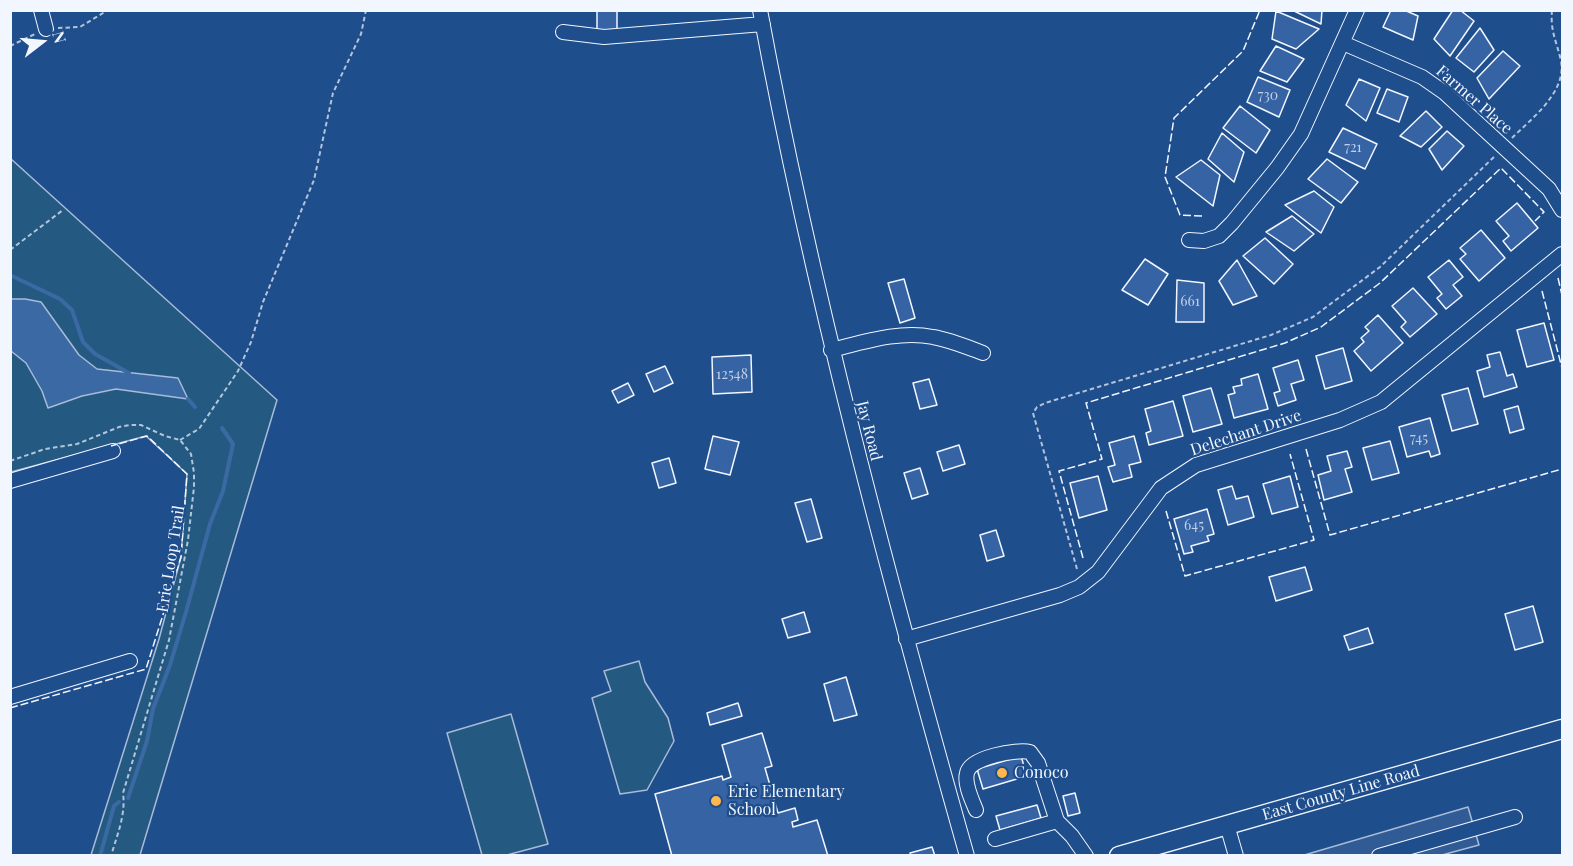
<!DOCTYPE html>
<style>
body{margin:0}
#map{position:relative;width:1573px;height:866px;overflow:hidden;background:#1f4e8c;font-family:"Playfair Display",serif}
canvas{display:block}
.frame{position:absolute;inset:0;border:12px solid #f2f6ff;pointer-events:none}
.north{position:absolute;left:12px;top:12px;width:60px;height:60px;-webkit-text-stroke:4px #1f4e8c;paint-order:stroke;rotate:74deg;font-size:16px;font-weight:700;line-height:24px;text-align:center;color:#f2f6ff}
.north::after{content:'';display:block;margin:auto;width:21px;height:27px;background:#f2f6ff;clip-path:polygon(50% 0,100% 100%,50% 72%,0 100%)}
</style>
<div id="map">
<canvas width="1573" height="866"></canvas>
<div class="frame"></div>
<div class="north">N</div>
</div>
<script>
const g = document.querySelector('canvas').getContext('2d');
g.lineJoin = 'round';
function fill(path, color) {
  g.fillStyle = color;
  g.fill(path, 'evenodd');
}
function trace(path, color, width, dash) {
  g.strokeStyle = color;
  g.lineWidth = width;
  g.lineCap = dash ? 'butt' : 'round';
  g.setLineDash(dash || []);
  g.stroke(path);
}
function write(font, color, halo, rows, align = 'center') {
  g.font = font + ' "Playfair Display",serif';
  g.lineWidth = 4.5;
  g.setLineDash([]);
  g.textBaseline = 'middle';
  g.strokeStyle = halo;
  g.fillStyle = color;
  for (const [text, x, y, turn = 0] of rows) {
    g.save();
    g.translate(x, y);
    g.rotate((+turn || 0) * Math.PI / 180);
    g.textAlign = isNaN(turn) ? turn : align;
    if (halo) g.strokeText(text, 0, 0);
    g.fillText(text, 0, 0);
    g.restore();
  }
}
const green = new Path2D(`
 M10 158 277 400 140 855H91L159 639 181 557 187 474 146 436 11 472Z
 M639 661 645 682 668 718 674 741 647 790 620 794 592 698 611 691 604 671Z
 M511 714 548 844 507 855H482L447 733Z`);
fill(green, '#245a82');
trace(green, '#a8bbd7', 1.5);
const parking = new Path2D(`
 M1468 807 1479 845 1442 855 1301 856Z`);
fill(parking, '#305b95');
trace(parking, '#a8bbd7', 1.5);
const water = new Path2D(`
 M11 299H25L41 302 79 355 97 369 178 378 188 399 116 389 82 396 48 408 42 391 26 363 11 351Z`);
fill(water, '#3b69a3');
trace(water, '#a8bbd7', 1.5);
trace(new Path2D(`
 M10 275 60 299 72 310 83 342 95 354 129 373
 M188 399 195 407
 M128 798 147 741 153 709 170 665 186 612 210 524 223 491 233 444 222 428
 M100 856 114 806 119 802`), '#3b69a3', 4);
const building = new Path2D(`
 M597 10H617V31H597Z
 M1292 10H1322L1321 24Z
 M1391 10H1404L1418 16 1413 40 1383 27Z
 M1453 10H1460L1474 21 1450 56 1434 39Z
 M1276 11 1319 29 1296 49 1272 39Z
 M1480 28 1494 50 1474 72 1456 58Z
 M1276 46 1304 59 1287 82 1260 71Z
 M1503 51 1520 66 1489 99 1477 78Z
 M1258 77 1290 90 1279 117 1247 102Z
 M1359 79 1380 88 1366 121 1346 105Z
 M1387 89 1408 97 1399 122 1377 113Z
 M1240 106 1270 130 1256 153 1223 128Z
 M1426 111 1442 127 1421 147 1400 136Z
 M1343 128 1377 144 1365 169 1329 152Z
 M1447 131 1464 146 1442 170 1429 149Z
 M1222 133 1244 152 1234 182 1208 159Z
 M1327 159 1358 182 1341 203 1308 179Z
 M1201 160 1220 175 1213 206 1176 177Z
 M1314 191 1334 207 1321 233 1285 205Z
 M1517 203 1538 228 1511 251 1503 241 1509 236 1496 221Z
 M1292 216 1314 234 1294 251 1266 232Z
 M1481 230 1505 258 1479 281 1460 259 1466 254 1460 248Z
 M1265 238 1293 264 1274 284 1243 256Z
 M1145 259 1168 274 1148 305 1122 290Z
 M1237 260 1257 296 1233 305 1219 281Z
 M1449 260 1463 277 1453 285 1462 296 1446 309 1437 298 1442 294 1428 277Z
 M904 279 915 318 900 323 888 283Z
 M1177 280 1204 283V322H1176Z
 M1413 288 1437 314 1410 337 1401 327 1406 322 1392 306Z
 M1378 315 1403 343 1371 371 1354 351 1364 342 1361 338 1369 331 1365 327Z
 M1544 323 1554 360 1527 367 1517 330Z
 M1343 348 1352 381 1325 389 1316 356Z
 M1500 352 1507 376 1513 374 1517 387 1484 397 1477 371 1490 367 1487 355Z
 M751 355 752 392 713 394 712 357Z
 M1298 360 1304 380 1291 384 1296 400 1278 406 1274 393 1280 391 1273 368Z
 M665 366 673 383 654 392 646 374Z
 M1258 374 1268 409 1234 418 1228 395 1235 393 1233 387 1242 385 1241 379Z
 M929 379 937 405 920 409 913 383Z
 M628 383 634 395 618 403 612 391Z
 M1211 388 1222 424 1193 432 1183 396Z
 M1468 388 1478 424 1452 431 1442 395Z
 M1173 401 1183 436 1149 445 1146 433 1151 431 1145 409Z
 M1518 406 1524 429 1510 433 1504 410Z
 M1430 418 1440 454 1431 457 1429 451 1407 457 1399 427Z
 M713 436 739 442 730 475 705 469Z
 M1134 436 1141 462 1129 465 1132 477 1113 482 1108 467 1115 465 1109 443Z
 M1390 441 1399 473 1372 480 1363 448Z
 M959 445 965 464 943 471 937 452Z
 M1347 451 1352 467 1345 469 1352 492 1324 500 1318 475 1331 471 1327 456Z
 M669 458 676 483 659 488 652 463Z
 M920 468 928 494 912 499 904 473Z
 M1098 476 1107 510 1079 518 1070 483Z
 M1290 476 1298 507 1272 514 1263 484Z
 M1232 486 1236 499 1248 496 1254 517 1228 525 1218 490Z
 M811 499 822 538 807 542 795 503Z
 M1207 509 1214 534 1207 536 1209 541 1191 546 1193 552 1184 554 1174 519Z
 M996 530 1004 556 987 561 980 535Z
 M1305 567 1312 590 1276 601 1269 577Z
 M1533 606 1543 642 1515 650 1505 614Z
 M804 612 810 632 788 638 782 619Z
 M1368 628 1373 643 1349 650 1344 636Z
 M846 677 857 715 834 721 824 684Z
 M738 703 742 716 710 725 707 713Z
 M762 733 772 766 765 768 778 813 795 808 798 820 792 822 793 827 817 820 828 856H672L655 794 722 776 723 780 731 777 722 745Z
 M1021 756 1027 776 983 789 977 769Z
 M1075 793 1080 813 1068 816 1063 796Z
 M1037 805 1041 818 1000 830 996 816Z
 M932 847 935 856H911L910 853Z`);
fill(building, '#3563a3');
trace(building, '#f2f6ff', 1.5);
const minor = new Path2D(`
 M41 10 46 29
 M760 10C813 296 888 576 967 856
 M563 32 604 37 763 24
 M1343 43 1422 77 1445 93 1549 189 1562 210
 M1189 240 1204 241 1219 236 1232 223 1277 168 1301 134 1357 10
 M831 350C864 342 900 330 933 337 950 340 967 347 983 353
 M10 481 113 451
 M906 639 1060 595 1079 587 1098 572 1161 488 1196 465 1340 420 1381 402 1562 254
 M10 697 130 661
 M976 810C972 800 964 784 967 773 970 757 1017 749 1030 752L1038 763 1057 821 1072 836 1086 856
 M1227 825 1236 856
 M995 839 1057 821
 M1379 856 1515 817`);
const major = new Path2D(`
 M1119 856 1562 729`);
trace(minor, '#f2f6ff', 16);
trace(major, '#f2f6ff', 21);
trace(new Path2D(`
 M58 28 80 27 108 10
 M10 46 35 34
 M1512 138C1531 119 1567 92 1561 61 1557 42 1550 32 1552 10
 M10 250 63 210
 M180 440 199 429 238 371 251 342 263 302 314 180 333 93 361 34 366 10
 M10 461 45 449 77 444 119 427 130 425H141L165 436 180 440 191 454 194 473V487L188 540 169 640 123 793C126 815 117 835 111 856
 M1077 569 1033 413 1037 407 1045 403 1271 335 1313 317 1380 267 1496 155`), '#b3c4dc', 2, [4.5, 3]);
trace(minor, '#1f4e8c', 14);
trace(major, '#1f4e8c', 18);
trace(new Path2D(`
 M1202 216 1180 215 1165 177 1174 118 1243 51 1260 10
 M1558 278 1562 295
 M1542 291 1562 368
 M1306 449 1330 535 1562 469
 M1166 511 1185 576 1314 540 1290 454
 M1083 558 1059 471 1102 459 1086 403 1285 343 1321 327 1380 283 1501 168 1544 212 1535 221
 M10 708 146 669 181 557 187 474 147 436 111 446`), '#f2f6ff', 1.5, [8, 3]);
for (const [x, y, r, color] of [
 [1002,773,6,"#ffb74d"],
 [716,801,6,"#ffb74d"]
]) {
  const dot = new Path2D();
  dot.arc(x, y, r, 0, 2 * Math.PI);
  g.fillStyle = color;
  g.fill(dot);
  trace(dot, '#1f4e8c', 2);
}
write('14px', '#c3d1e8', null, [
 ["730",1268,96],
 ["721",1353,148],
 ["661",1190,302],
 ["12548",732,375],
 ["745",1419,439],
 ["645",1194,526]
]);
write('16px', '#f2f6ff', '#1f4e8c', [
 ["Farmer Place",1474,100,41],
 ["Jay Road",869,431,76],
 ["Delechant Drive",1246,433,-18],
 ["Erie Loop Trail",171,559,-81],
 ["East County Line Road",1341,793,-16]
]);
write('16px', '#f2f6ff', '#1f4e8c', [
 ["Conoco",1014,773],
 ["Erie Elementary",728,792],
 ["School",728,810]
], 'left');
</script>
